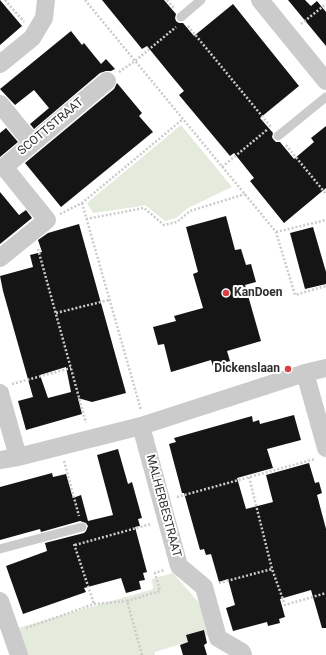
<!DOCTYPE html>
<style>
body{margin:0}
canvas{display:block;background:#fff}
</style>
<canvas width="326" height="655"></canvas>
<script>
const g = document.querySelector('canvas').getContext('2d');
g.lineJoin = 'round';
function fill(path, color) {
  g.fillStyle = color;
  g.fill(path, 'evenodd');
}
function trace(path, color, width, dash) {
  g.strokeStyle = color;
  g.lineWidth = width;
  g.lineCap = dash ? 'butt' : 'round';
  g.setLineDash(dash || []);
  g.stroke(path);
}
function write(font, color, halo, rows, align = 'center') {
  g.font = font + ' Roboto,sans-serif';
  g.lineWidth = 4;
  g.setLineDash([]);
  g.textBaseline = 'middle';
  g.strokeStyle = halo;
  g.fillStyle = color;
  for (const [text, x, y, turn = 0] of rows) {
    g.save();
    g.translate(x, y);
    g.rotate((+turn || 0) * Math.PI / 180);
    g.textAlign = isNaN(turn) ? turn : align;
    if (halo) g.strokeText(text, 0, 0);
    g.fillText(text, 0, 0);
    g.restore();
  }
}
fill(new Path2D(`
 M181 125 232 187 188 208 176 218 165 221 145 205 136 207 93 213 87 203Z
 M173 573 200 604 209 635 155 652V655H21L11 630 153 589 152 579Z`), '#e4ebdd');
fill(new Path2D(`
 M0 0 22 26 0 45Z
 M102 0H164L176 14 175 18 176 21 179 23H183L194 36 233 4 299 86 260 118 273 133 272 137 273 139 276 142H280L294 159 314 142 311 138 326 126V188L284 223 250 181 254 178 234 153 230 156 179 95 184 91 169 73 147 46 142 49Z
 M288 0H305L311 6 317 1 326 12V46Z
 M71 31 82 45 84 43 101 64 106 59 115 69 111 71H106L100 73 34 129 30 124 49 108 34 90 15 105 0 89Z
 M117 83 142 113 139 116 153 132 61 207 25 163 114 89Z
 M6 128 18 142 0 157V133Z
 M0 192 19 215 26 210 32 218 0 244Z
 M226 216 235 250 241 249 246 265 251 264 256 282 245 285 261 341 227 351 230 361 213 366 211 360 171 372 164 344 158 345 153 327 176 321 174 316 203 308 193 274 198 272 186 227Z
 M79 224 126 393 92 402 78 398 82 414 26 430 18 401 33 397 3 291 0 276 33 267 30 255 42 252 38 240 48 233ZM66 367 71 392 48 398 40 375Z
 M313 227 326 272V284L305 289 290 233Z
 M294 415 301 440 267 449 273 468 237 478 246 509 273 502 266 475 309 463 315 483 319 482 322 493 317 495 326 529V628H322L311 590 280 599 285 617 279 619 280 623 268 626 267 622 233 631 226 608 235 605 228 579 219 582 211 554 206 555 204 549 200 550 184 493H182L169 444 176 442 174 438 252 416 253 422 259 420 260 424Z
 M118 449 128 484 132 482 142 518 138 519 140 526 135 527 147 572 143 573 145 580 139 581 141 589 126 593 121 578 84 588 86 592 23 614 6 566 47 551 45 543 84 533 86 531 88 526 86 523 80 521 41 532 40 529 0 540V487L52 473 53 477 66 474 73 498 81 495 88 521 113 515 97 455Z
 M204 630 207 643 204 645 207 655H183L180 645 188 642 186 635Z`), '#151515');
trace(new Path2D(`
 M5 0 24 22
 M85 0 276 232 295 295 326 286
 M167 0 174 8
 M301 24 326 4
 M188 26 271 127
 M119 72 135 61 176 27
 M286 145 326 194
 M222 167 268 129
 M82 203 141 410
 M60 214 82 203 183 119
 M86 219 144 208 164 225 177 222 190 211 245 194
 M276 232 326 220
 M38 249 86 423
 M56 313 109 300
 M12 384 71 368
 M64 461 79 516
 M249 477 272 569 285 605 326 593
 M177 497 315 459
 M74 544 94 604
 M75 545 151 524
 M219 583 272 569
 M26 628 94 604 127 601
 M142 655 127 601 160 591 155 573 164 570`), '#cbcbcb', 2.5, [2, 2]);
trace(new Path2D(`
 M181 17 201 0
 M278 136 326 97
 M0 549 82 527`), '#cbcbcb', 9);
trace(new Path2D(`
 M260 0 326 81
 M0 64 32 38 44 18 46 0
 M0 104 32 143
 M0 258 47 220 4 167 107 81
 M305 373 326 448
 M0 393 18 457
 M141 426 179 566 204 587 218 638 242 652 243 655
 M0 460 18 457 141 426 305 373 326 368
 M0 601 19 655`), '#cbcbcb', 18);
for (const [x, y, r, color] of [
 [226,293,4,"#d73f42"],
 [288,369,4,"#d73f42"]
]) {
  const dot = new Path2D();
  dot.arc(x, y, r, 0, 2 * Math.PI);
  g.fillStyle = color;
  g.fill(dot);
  trace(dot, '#fff', 1.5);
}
write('12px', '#2e2e2e', '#fff', [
 ["SCOTTSTRAAT",51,127,-40],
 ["MALHERBESTRAAT",163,506,75]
]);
write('bold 12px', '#2e2e2e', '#fff', [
 ["KanDoen",234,293],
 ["Dickenslaan",280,369,"right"]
], 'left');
</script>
